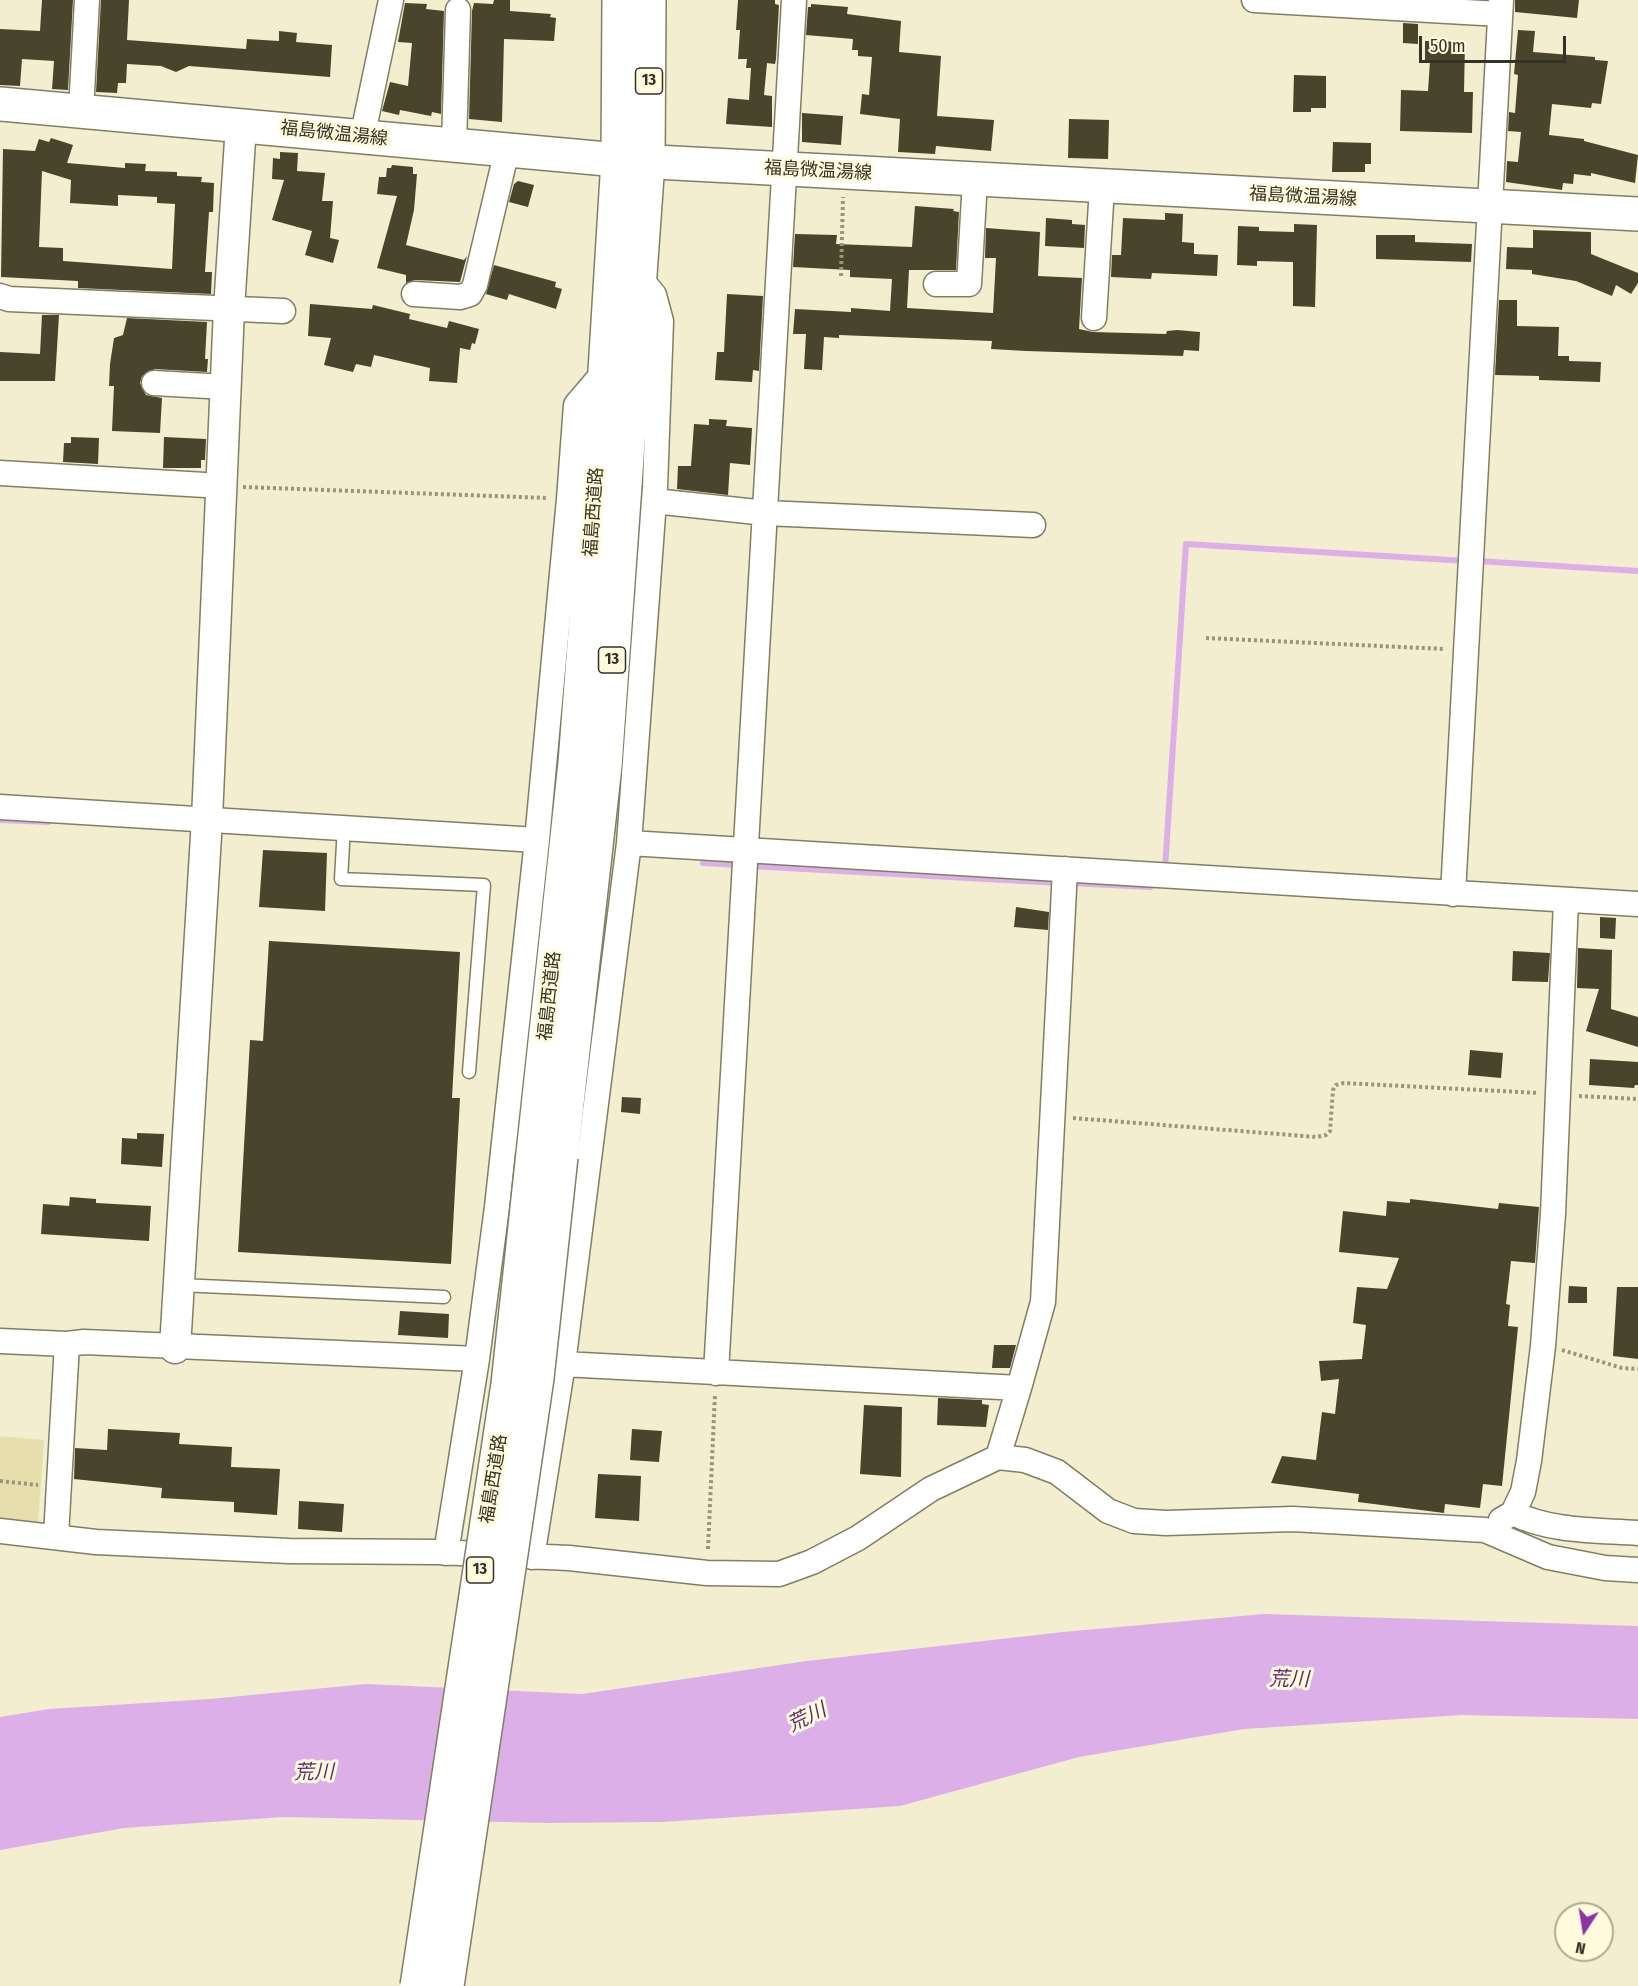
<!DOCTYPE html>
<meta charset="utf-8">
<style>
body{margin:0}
#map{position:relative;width:1638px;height:1986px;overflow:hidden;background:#f2eecf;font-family:"Fira Sans Condensed",sans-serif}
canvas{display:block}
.north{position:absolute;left:1554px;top:1902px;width:60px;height:60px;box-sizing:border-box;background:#fffbdc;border:2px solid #adab93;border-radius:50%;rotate:192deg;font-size:16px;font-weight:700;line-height:24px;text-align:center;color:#333226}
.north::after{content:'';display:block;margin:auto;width:21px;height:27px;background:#8b35a2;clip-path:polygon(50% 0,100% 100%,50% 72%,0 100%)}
.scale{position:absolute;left:1419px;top:36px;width:147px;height:27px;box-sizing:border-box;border:3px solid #333226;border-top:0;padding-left:8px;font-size:18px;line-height:21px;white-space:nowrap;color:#333226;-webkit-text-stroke:4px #fffbdc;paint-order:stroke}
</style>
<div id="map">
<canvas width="1638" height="1986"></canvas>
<div class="north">N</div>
<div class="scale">50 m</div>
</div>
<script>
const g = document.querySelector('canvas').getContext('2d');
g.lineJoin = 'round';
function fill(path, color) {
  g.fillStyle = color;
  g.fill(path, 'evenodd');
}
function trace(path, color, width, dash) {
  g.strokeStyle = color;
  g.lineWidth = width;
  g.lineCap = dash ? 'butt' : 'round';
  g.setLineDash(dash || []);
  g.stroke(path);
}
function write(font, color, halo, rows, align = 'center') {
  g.font = font + ' "Fira Sans Condensed","Noto Sans JP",sans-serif';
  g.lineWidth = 6;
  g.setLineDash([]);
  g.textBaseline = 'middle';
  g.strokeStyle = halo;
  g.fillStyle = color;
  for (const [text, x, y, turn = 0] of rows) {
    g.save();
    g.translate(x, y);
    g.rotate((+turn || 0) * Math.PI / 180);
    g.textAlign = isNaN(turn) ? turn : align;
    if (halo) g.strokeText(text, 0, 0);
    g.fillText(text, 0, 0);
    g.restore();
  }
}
fill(new Path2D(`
 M0 1436 44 1440 38 1523 0 1519Z`), '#e6dfad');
fill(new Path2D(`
 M1264 1614 1638 1626V1719L1462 1715 1244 1729 1079 1757 900 1806 662 1822 548 1823 284 1817 124 1828 0 1850V1717L49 1709 210 1699 366 1684 582 1694 807 1661 1063 1632Z`), '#dcafe9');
trace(new Path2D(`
 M1477 561 1638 571
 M0 820 48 822
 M703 863 739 865
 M749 866 1059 883
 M1165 869 1186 544 1467 561
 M1069 883 1151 887 1155 882`), '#dcafe9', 6);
fill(new Path2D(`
 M42 0H73L68 90 52 89 54 61 22 59 20 86 0 85V29L40 31Z
 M101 0H129L127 40 246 49 247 39 279 41V31L297 33 296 42 332 45 330 77 189 66 176 72 161 66 127 64 126 83H118L117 93 96 92Z
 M494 0H510V11L551 14 550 17 556 18 554 41 504 39 502 122 469 119 472 11 474 3 493 4Z
 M738 0H775V4L779 5 776 59 775 64 767 63 764 95 772 96V127L726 124 728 98 749 100 751 68H746L747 59H738L740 30H736Z
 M1515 0H1579L1577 18 1515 12Z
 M405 3 427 4 426 9 444 11 441 114 432 112 431 116 400 110 399 115 382 111 390 82 408 86 412 43 398 42Z
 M811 4 848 7 847 14 901 21 899 52 941 56 937 116 994 120 991 151 936 146 935 154 898 152 900 119 860 114 862 94 869 95 872 57 858 56V50H852L853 39 806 35 808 7H811Z
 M1403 23 1418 24V44L1403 43Z
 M1518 30 1535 31 1533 52 1595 57V60L1608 61 1601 104 1592 103 1591 108 1552 104 1549 135 1584 139V141L1638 155 1635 183 1591 173V176L1574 174 1573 184 1563 183 1562 190 1506 182 1507 161 1518 162 1521 132 1508 131 1509 112 1515 113 1518 75 1514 74Z
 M1425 41 1465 42 1464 92H1473L1472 133 1400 131 1401 90 1428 91 1430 61H1425Z
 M1294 75 1326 76V108H1311V112H1293Z
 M802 113 843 116 841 145 802 142Z
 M1069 119 1109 120 1108 159 1068 158Z
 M51 138 73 145 67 163 125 168V163L146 164 145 171 177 172V176L202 177 201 182 214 183 213 212H209L205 272H212L211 294 78 288V281L1 277 3 149 35 151 39 139 49 142ZM42 171 71 180 70 203 118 206V195L157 197V203L175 204 172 269 63 261V248L39 247Z
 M1333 142 1371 143V164H1365V172H1332Z
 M280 152 298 153 297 171 325 173 322 201H333L330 238 339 240 333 263 305 255 312 231 272 220 284 180 272 179 273 158 280 159Z
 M392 165 413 167V174H417L414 210 406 245 464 260 467 256 460 282 415 280 406 283V275L377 268 397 196 377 194 379 177H386L387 168H391Z
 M518 181 534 185 528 207 509 202 514 184Z
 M915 206 954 209 953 211 959 212 956 270H909L907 308 993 313 996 258H985L986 228 1040 232 1038 276 1082 278 1079 329 1093 332 1166 334 1167 331 1177 330 1200 332 1199 351 1184 350 1183 356 1026 351 991 349 992 341 839 335V338L824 337 822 370 804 369 806 334H793L795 309 851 312V308L890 311 892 279 850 277V270L793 267 795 234 837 235 836 244 912 247Z
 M1165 213 1183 214 1182 242 1194 243V254L1218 255 1217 276 1152 273 1151 279 1111 277 1112 255H1121L1123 218 1165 220Z
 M1046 218 1072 220V224L1085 225 1084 248 1045 246Z
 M1294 224 1317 225 1315 307 1293 306V262L1257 261V266L1237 265 1238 226 1259 227V231L1294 232Z
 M1533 230 1591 232V254L1638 273V283L1631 294 1616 285 1612 296 1576 281 1532 274V270L1506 269 1507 247 1533 248Z
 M1376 235H1415V242L1472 244 1471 262 1376 259Z
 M494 265 556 282 555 287 562 289 556 309 509 294 507 300 486 294Z
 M727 294 763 296 759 371 753 370 752 382 715 380 717 352H724Z
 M1499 300H1517V326L1559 327 1558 356H1569V361L1601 362 1600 382 1539 380V376L1495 375Z
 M310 304 372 309 373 305 410 314 409 319 447 328 449 321 479 329 475 344 472 343 470 350 460 348 457 383 429 381 430 368 374 355 371 367 356 364 353 372 324 365 331 338 308 336Z
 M42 315H59L55 381H0V352L40 354Z
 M127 318 207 322 205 359H208L207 372 155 369 142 376 140 383 146 395 162 398 160 433 112 431 114 386H109L110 364 114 338 123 335Z
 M709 419 727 420 726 426 752 428 750 465 730 463 728 495 677 489 678 466H691L694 424 709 425Z
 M71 437 99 438 98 464 63 462 64 443H71Z
 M164 437 206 439 205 460H201V468H163Z
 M263 850 327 853 325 911 259 907Z
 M1016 907 1049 912 1048 930 1014 927Z
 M1600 917 1616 918 1615 939 1600 938Z
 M269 941 460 952 452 1098H460L451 1264 238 1252 250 1040 263 1041Z
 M1578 948 1612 950 1611 1009 1638 1017V1047L1586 1031 1599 989 1577 988Z
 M1513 951 1550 953 1548 982 1512 981Z
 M1470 1050 1503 1053 1501 1078 1468 1075Z
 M1590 1059 1638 1062V1085H1635L1634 1088 1589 1085Z
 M622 1097 641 1098 640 1114 621 1112Z
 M137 1133 164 1134 162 1167 121 1164 122 1138 137 1139Z
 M70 1197 96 1199V1203L151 1206 149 1241 41 1234 43 1204 69 1206Z
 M1410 1199 1498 1209 1499 1203 1539 1207 1535 1263 1511 1261 1506 1304 1510 1305 1508 1326 1518 1327 1502 1486 1483 1484 1480 1508 1445 1504 1444 1513 1358 1502 1359 1494 1271 1483 1282 1456 1316 1460 1322 1412 1335 1414 1339 1379 1321 1381 1319 1361 1362 1359 1366 1325 1353 1323 1357 1287 1387 1289 1399 1258 1339 1252 1343 1211 1386 1216 1387 1201 1410 1203Z
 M1569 1286 1587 1287V1303H1568Z
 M1617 1287H1638V1359L1613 1356Z
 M400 1311 449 1314 448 1338 398 1335Z
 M994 1345H1016L1010 1368H992Z
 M938 1398 982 1400V1404L989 1405 986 1427 937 1425Z
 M864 1405 902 1407 901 1477 860 1474Z
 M108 1429 180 1433 179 1444 232 1447 231 1467 280 1469 277 1515 234 1512V1502L161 1498 162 1488 74 1479 75 1448 107 1450Z
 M632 1429 662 1431 659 1462 630 1460Z
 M598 1474 641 1476 639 1521 595 1518Z
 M299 1501 344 1504 342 1532 298 1529Z`), '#49452c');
const service = new Path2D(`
 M344 827 341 879 484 885 469 1072
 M180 1285 444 1297`);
const minor = new Path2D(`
 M1254 0 1500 14
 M81 111 87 0
 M362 138 391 0
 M454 145 458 10
 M936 284H969L975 180
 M414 294 460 297 470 294 475 285 507 150
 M0 296 9 299 283 311
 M1094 318 1102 187
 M154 383 226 387
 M0 473 222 486
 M654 501 766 513 1033 525
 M0 807 537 840
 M629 843 1638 904
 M1453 894 1501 0
 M0 1341 67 1344
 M563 1364 1019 1388 998 1457
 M716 1373 794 0
 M1019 1388 1043 1302 1065 869
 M1513 1513 1523 1492 1529 1461 1543 1346 1553 1214 1566 900
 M1501 1520 1513 1513C1551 1532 1597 1530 1638 1533
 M0 1531 96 1542 289 1551 438 1552 569 1558 707 1573 779 1574 812 1562 858 1538 931 1489 998 1457 1025 1460 1057 1472 1108 1511 1134 1521 1166 1523 1293 1519 1485 1530 1548 1557 1605 1568 1638 1570
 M56 1536 67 1344 84 1342 477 1359
 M446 1553 477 1359 497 1207 537 840 569 499 576 405 605 371
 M532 1557 563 1364 629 843 655 487 661 321 654 295 640 278`);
const tertiary = new Path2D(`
 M175 1348 207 819 229 309 241 125`);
const secondary = new Path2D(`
 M0 104 618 160 1638 214`);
const trunk = new Path2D(`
 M533 1153 575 763 605 371 618 160 619 0
 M561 1157 605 766 648 162 649 0`);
trace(service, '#827e62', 15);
trace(minor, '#827e62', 27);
trace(tertiary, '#827e62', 33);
trace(secondary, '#827e62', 36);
trace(trunk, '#827e62', 36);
trace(new Path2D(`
 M841 276 843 197
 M243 487 548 498
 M1206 638 1445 649
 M1579 1096 1638 1099
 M1073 1118 1317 1137 1326 1135 1330 1131 1333 1090 1336 1085 1344 1083 1539 1093
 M1562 1350 1622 1368 1638 1369
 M0 1481 38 1485
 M708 1549 715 1394`), '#97957f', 4, [3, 3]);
trace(service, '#fff', 12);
trace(minor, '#fff', 24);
trace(tertiary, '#fff', 30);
trace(secondary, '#fff', 33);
trace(trunk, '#fff', 33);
const trunkBridge = new Path2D(`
 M417 1986 508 1384 533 1153
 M447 1986 537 1378 561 1157`);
trace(trunkBridge, '#827e62', 36, []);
trace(trunkBridge, '#fff', 33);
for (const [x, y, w] of [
 [649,81,27],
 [612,660,27],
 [480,1570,27]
]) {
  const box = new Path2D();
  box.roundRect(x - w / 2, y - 13, w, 26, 4.5);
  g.fillStyle = '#fffbdc';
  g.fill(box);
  trace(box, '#333226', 1.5);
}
write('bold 16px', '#333226', null, [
 ["13",649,81],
 ["13",612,660],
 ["13",480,1570]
]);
write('18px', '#333226', '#fffbdc', [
 ["福島微温湯線",334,134,6],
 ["福島微温湯線",818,171,3],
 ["福島微温湯線",1303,197,3],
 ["福島西道路",594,512,-86],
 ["福島西道路",550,996,-84],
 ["福島西道路",494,1479,-81]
]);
write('italic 20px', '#612b70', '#fffbdc', [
 ["荒川",1289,1680,1],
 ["荒川",807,1718,-26],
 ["荒川",314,1773,-1]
]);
</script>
